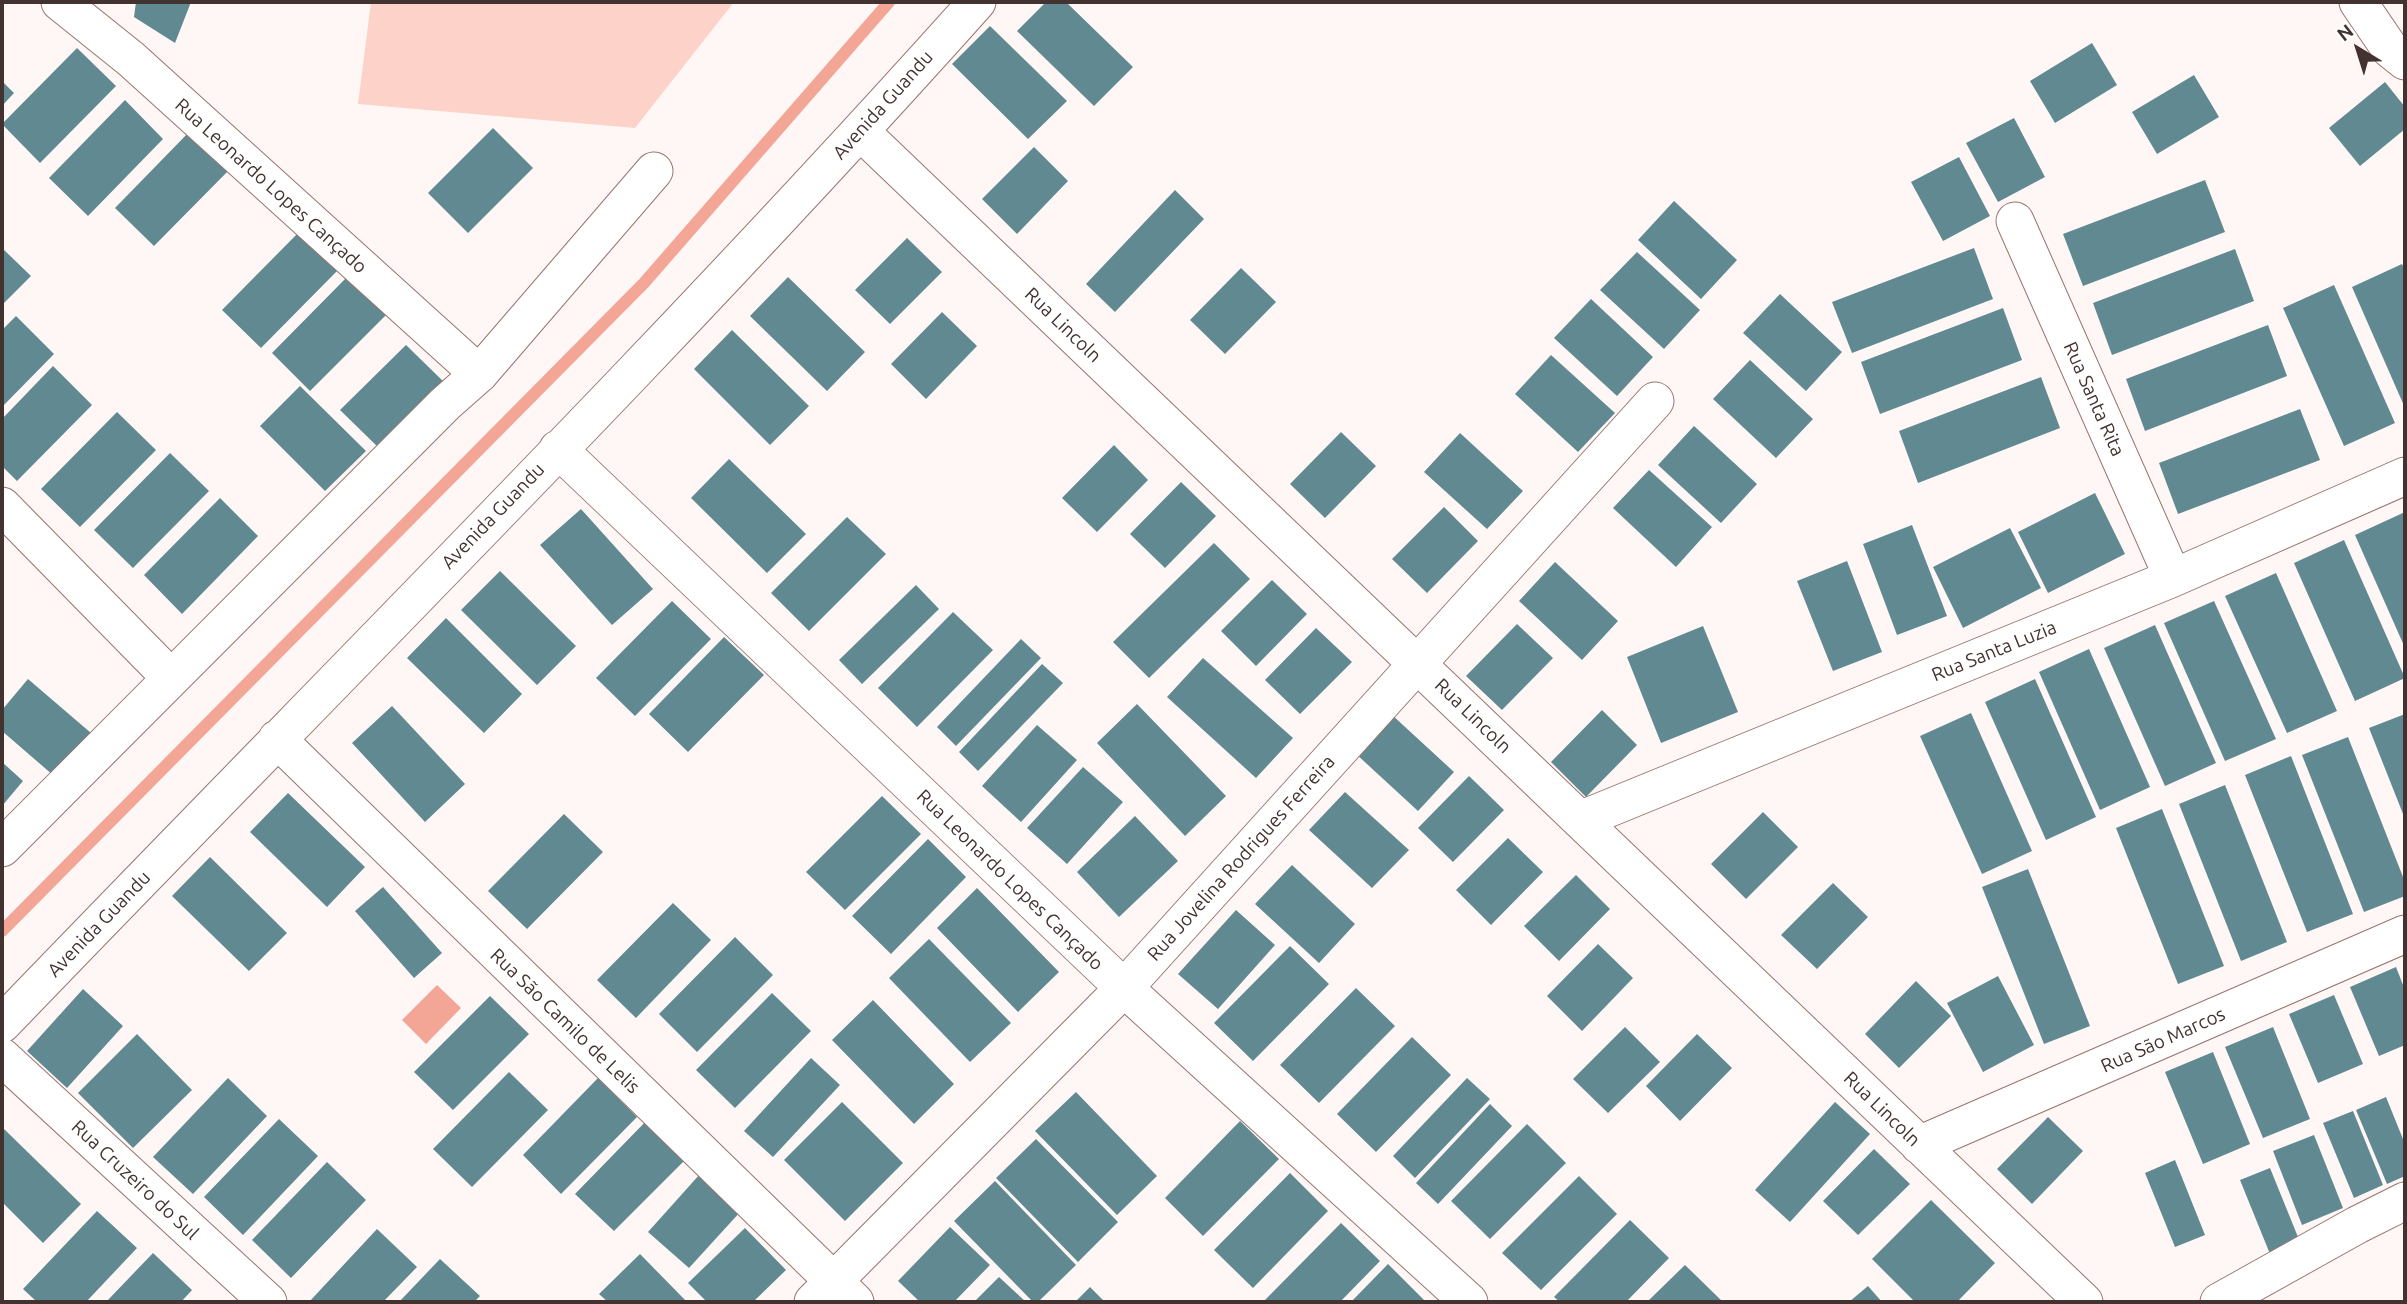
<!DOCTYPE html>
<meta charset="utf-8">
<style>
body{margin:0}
#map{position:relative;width:2407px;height:1304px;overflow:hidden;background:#fff7f5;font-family:Ubuntu,sans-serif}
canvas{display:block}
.frame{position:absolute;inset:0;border:4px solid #433330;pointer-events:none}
.north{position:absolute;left:2323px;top:14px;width:70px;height:70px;-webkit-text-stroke:5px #fff;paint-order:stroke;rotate:322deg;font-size:19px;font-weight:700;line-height:28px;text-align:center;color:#433330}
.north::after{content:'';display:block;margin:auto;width:24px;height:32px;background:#433330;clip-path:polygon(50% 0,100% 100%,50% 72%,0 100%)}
</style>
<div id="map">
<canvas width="2407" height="1304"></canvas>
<div class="frame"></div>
<div class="north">N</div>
</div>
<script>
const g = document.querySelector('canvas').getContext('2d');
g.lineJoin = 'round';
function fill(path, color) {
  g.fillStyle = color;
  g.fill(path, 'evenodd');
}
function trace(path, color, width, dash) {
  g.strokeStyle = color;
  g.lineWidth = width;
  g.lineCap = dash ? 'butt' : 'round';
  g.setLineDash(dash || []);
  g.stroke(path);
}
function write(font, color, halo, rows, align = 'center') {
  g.font = font + ' Ubuntu,sans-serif';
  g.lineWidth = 6;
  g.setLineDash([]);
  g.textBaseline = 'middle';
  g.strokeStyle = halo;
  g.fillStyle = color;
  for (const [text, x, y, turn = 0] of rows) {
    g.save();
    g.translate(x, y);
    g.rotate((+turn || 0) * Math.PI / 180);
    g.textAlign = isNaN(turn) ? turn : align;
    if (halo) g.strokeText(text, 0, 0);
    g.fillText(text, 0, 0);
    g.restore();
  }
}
fill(new Path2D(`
 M371 2H734L635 128 358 104Z`), '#fdd2c9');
fill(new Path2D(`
 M437 985 461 1008 426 1044 402 1020Z`), '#f3a596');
trace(new Path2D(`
 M2 931 644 283 889 2`), '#f3a596', 12);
fill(new Path2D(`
 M136 2H191L175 43 134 17Z
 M1046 2H1066L1133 67 1094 106 1017 31Z
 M990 26 1067 101 1028 139 952 64Z
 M2092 43 2117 85 2055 123 2030 81Z
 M77 48 116 86 40 163 2 124Z
 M2194 75 2219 117 2157 154 2132 112Z
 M2 81 14 93 2 106Z
 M2385 82 2405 107V129L2360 166 2329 128Z
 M125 100 163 139 88 216 49 178Z
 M2014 118 2045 177 1998 202 1966 143Z
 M493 128 533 168 468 233 428 193Z
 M191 130 230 169 154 246 115 208Z
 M1034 147 1068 181 1017 234 982 199Z
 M1959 157 1990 216 1943 241 1911 182Z
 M2205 180 2225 232 2083 286 2063 234Z
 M1175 190 1204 219 1115 312 1086 284Z
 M1674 201 1737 260 1701 299 1638 240Z
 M298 233 337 271 261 348 222 310Z
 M907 238 942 272 890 324 855 290Z
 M2 248 31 276 2 305Z
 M1974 248 1993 299 1852 353 1832 302Z
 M2235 249 2254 301 2112 355 2093 303Z
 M1637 252 1700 310 1664 349 1600 290Z
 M2402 264 2405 271V408L2352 287Z
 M1241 268 1276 302 1225 354 1190 320Z
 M348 276 387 314 310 391 272 353Z
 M788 277 865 352 827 391 750 316Z
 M2334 285 2395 423 2344 446 2283 308Z
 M1780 294 1842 352 1806 391 1743 333Z
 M1591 299 1653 357 1617 396 1554 338Z
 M2003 308 2022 360 1880 414 1861 362Z
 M942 312 977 346 926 399 891 364Z
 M16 316 54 354 2 407V330Z
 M2268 325 2287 376 2145 431 2126 379Z
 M732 330 809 406 770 445 694 369Z
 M406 345 446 384 381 450 340 410Z
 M1551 355 1615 413 1578 452 1515 394Z
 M1750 360 1813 419 1776 458 1713 399Z
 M53 366 92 405 17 481 2 466V419Z
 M2041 377 2060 428 1918 483 1899 431Z
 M300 386 366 451 325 491 260 426Z
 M2300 409 2320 460 2178 514 2159 463Z
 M117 412 156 450 80 527 41 489Z
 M1694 426 1757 484 1721 523 1658 465Z
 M1341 432 1376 466 1325 518 1290 484Z
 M1460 433 1523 491 1487 529 1424 472Z
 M1114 445 1148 480 1097 532 1062 498Z
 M170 453 209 491 133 568 94 530Z
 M729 459 806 534 767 573 691 498Z
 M1649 470 1712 527 1676 567 1613 508Z
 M1181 482 1216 516 1165 568 1130 534Z
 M2095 493 2125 554 2048 593 2018 532Z
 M220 498 258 536 182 614 144 575Z
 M1444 507 1478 541 1427 593 1392 559Z
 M581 509 653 589 612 625 540 545Z
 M2405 512V648L2355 535Z
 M847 517 886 554 809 631 771 593Z
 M1912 525 1947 616 1897 635 1863 544Z
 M2010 528 2041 588 1963 628 1933 567Z
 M2344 540 2405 678 2355 701 2294 563Z
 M1214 543 1250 579 1149 678 1113 642Z
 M1847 561 1882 652 1833 671 1797 581Z
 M1555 562 1618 621 1582 660 1519 601Z
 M500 571 576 646 537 685 461 610Z
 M2276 573 2337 711 2287 733 2225 596Z
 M1272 580 1307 614 1256 666 1221 631Z
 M916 585 939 609 862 684 839 660Z
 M672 601 711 639 635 716 596 678Z
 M2214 601 2276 739 2225 761 2164 623Z
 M953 612 993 650 917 727 878 688Z
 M446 618 522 694 484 733 407 658Z
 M1517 624 1553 658 1502 710 1466 676Z
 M2155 625 2216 763 2165 786 2104 648Z
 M1703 626 1738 712 1661 743 1627 657Z
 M1316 628 1352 662 1300 714 1265 680Z
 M724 637 764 675 688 752 649 714Z
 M1021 639 1041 658 956 746 937 727Z
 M2089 649 2150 787 2100 810 2039 672Z
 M1203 658 1293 738 1256 778 1167 697Z
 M1042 664 1063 683 978 771 959 752Z
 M28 679 98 739 61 782 2 731V710Z
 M2035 679 2096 817 2046 840 1985 702Z
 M1137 704 1226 796 1185 836 1097 743Z
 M392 706 465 784 425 822 352 743Z
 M1602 710 1637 745 1586 797 1551 762Z
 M1971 713 2032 851 1982 874 1920 736Z
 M1391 714 1454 772 1418 811 1355 753Z
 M2405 714V819L2369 728Z
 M1037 725 1077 760 1021 822 982 786Z
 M2348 737 2405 882V896L2364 912 2302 755Z
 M2291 756 2353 914 2307 932 2245 775Z
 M2 762 23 781 2 806Z
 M1083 767 1123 802 1067 864 1027 828Z
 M1469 776 1504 810 1453 862 1418 828Z
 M2225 785 2287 942 2241 961 2179 804Z
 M1345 792 1409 850 1372 888 1309 830Z
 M288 793 365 867 327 907 250 832Z
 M882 796 921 834 845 910 806 872Z
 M2162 809 2224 966 2178 984 2116 828Z
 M1763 812 1798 847 1746 899 1711 864Z
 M564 814 603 852 527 929 488 891Z
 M1135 816 1178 861 1119 917 1077 872Z
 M1508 838 1543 872 1491 925 1456 890Z
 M928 839 966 877 891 954 852 916Z
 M210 857 287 933 249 971 172 896Z
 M1292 865 1355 924 1319 963 1255 904Z
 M2028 869 2090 1026 2044 1044 1982 887Z
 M1576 875 1610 909 1559 961 1524 926Z
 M1833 883 1868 917 1817 969 1781 935Z
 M383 887 442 953 414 978 355 911Z
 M977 888 1059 972 1018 1012 937 928Z
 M673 903 711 940 636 1018 597 980Z
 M1236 910 1275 945 1218 1009 1178 974Z
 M735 937 773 975 697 1052 659 1014Z
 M929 939 1011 1023 970 1062 889 978Z
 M1598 944 1633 978 1582 1031 1547 996Z
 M1290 946 1329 984 1253 1061 1214 1023Z
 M2396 967 2405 990V1045L2379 1056 2350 987Z
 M1998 976 2034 1045 1983 1072 1947 1003Z
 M1916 981 1951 1016 1899 1068 1865 1034Z
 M1356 988 1395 1026 1319 1103 1280 1065Z
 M83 989 123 1026 67 1088 27 1051Z
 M772 993 811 1031 735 1108 696 1070Z
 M2334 995 2363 1064 2318 1083 2289 1014Z
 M490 996 529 1034 453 1110 414 1072Z
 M873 1000 954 1084 914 1124 832 1040Z
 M1625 1027 1660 1062 1608 1113 1573 1079Z
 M2273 1027 2310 1119 2263 1138 2225 1047Z
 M137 1034 192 1090 133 1148 78 1093Z
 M1697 1034 1732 1068 1680 1121 1646 1086Z
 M1412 1037 1451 1075 1376 1152 1337 1114Z
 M2213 1052 2250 1144 2203 1164 2165 1072Z
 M811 1058 840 1085 773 1157 744 1131Z
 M509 1072 548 1110 472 1187 433 1149Z
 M228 1078 267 1116 193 1194 153 1157Z
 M598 1078 637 1117 561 1194 523 1155Z
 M1467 1078 1490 1099 1415 1178 1393 1156Z
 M1076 1092 1157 1176 1117 1215 1035 1131Z
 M2386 1097 2405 1144V1176L2387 1184 2356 1110Z
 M842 1102 903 1163 845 1221 784 1160Z
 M1835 1102 1870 1134 1790 1222 1755 1190Z
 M1490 1104 1512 1126 1438 1204 1416 1183Z
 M2353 1111 2383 1185 2354 1198 2323 1123Z
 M651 1116 690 1155 614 1231 575 1194Z
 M2048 1117 2083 1151 2032 1204 1997 1169Z
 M279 1119 318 1156 243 1235 204 1197Z
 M1240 1121 1279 1159 1203 1236 1165 1198Z
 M1527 1124 1566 1163 1490 1239 1451 1201Z
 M4 1129 81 1204 43 1243 2 1202V1131Z
 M2314 1135 2343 1208 2302 1225 2273 1151Z
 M1036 1139 1118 1222 1078 1262 996 1178Z
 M1874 1149 1910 1184 1858 1235 1823 1201Z
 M2175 1160 2205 1235 2175 1247 2145 1173Z
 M327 1162 366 1200 291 1278 252 1240Z
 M2270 1168 2300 1242 2270 1254 2240 1180Z
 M1290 1173 1328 1211 1253 1288 1214 1250Z
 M700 1174 741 1211 689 1268 648 1232Z
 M1579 1176 1617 1214 1541 1290 1502 1253Z
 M995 1181 1076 1265 1038 1302H1033L954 1221Z
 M1931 1200 1995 1263 1957 1302H1915L1872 1259Z
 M97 1211 137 1248 86 1302H37L23 1289Z
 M1630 1220 1669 1258 1626 1302H1560L1554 1297Z
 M1341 1223 1380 1261 1340 1302H1267L1265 1300Z
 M950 1227 990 1265 954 1302H920L898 1281Z
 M745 1228 786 1270 753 1302H707L688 1283Z
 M377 1229 417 1267 383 1302H309Z
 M153 1253 192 1290 181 1302H106Z
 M640 1254 687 1302H608L599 1294Z
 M440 1259 480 1296 474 1302H399Z
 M1388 1264 1426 1302H1351Z
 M1685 1265 1723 1302H1647Z
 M999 1277 1026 1302H974Z
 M1868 1286 1882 1302H1849Z
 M1090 1287 1105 1302H1075Z`), '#608991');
const minor = new Path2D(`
 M60 2 131 59 479 374
 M2358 2 2390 49 2405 61
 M861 132 2084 1302
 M2015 221 2173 578
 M558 449 1124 988 1469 1302
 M2 506 171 678
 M277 739 855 1302
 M1580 820 2173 578 2405 476
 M2 848 445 404 479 374 654 171
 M2 1024C328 685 663 353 977 2
 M2 1057 268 1302
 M1919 1145 2405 934
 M813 1302 1124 988 1655 401
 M2219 1302 2357 1225 2405 1201`);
trace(minor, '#99756e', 39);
trace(minor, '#fff', 37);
write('19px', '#433330', '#fff', [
 ["Avenida Guandu",883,105,-48],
 ["Rua Leonardo Lopes Cançado",271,186,42],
 ["Rua Lincoln",1063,325,44],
 ["Rua Santa Rita",2094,399,66],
 ["Avenida Guandu",493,516,-46],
 ["Rua Santa Luzia",1994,651,-22],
 ["Rua Lincoln",1473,716,44],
 ["Rua Jovelina Rodrigues Ferreira",1241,858,-48],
 ["Rua Leonardo Lopes Cançado",1010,880,44],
 ["Avenida Guandu",99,924,-46],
 ["Rua São Camilo de Lelis",565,1021,44],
 ["Rua São Marcos",2163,1040,-24],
 ["Rua Lincoln",1882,1109,44],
 ["Rua Cruzeiro do Sul",135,1180,43]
]);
</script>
